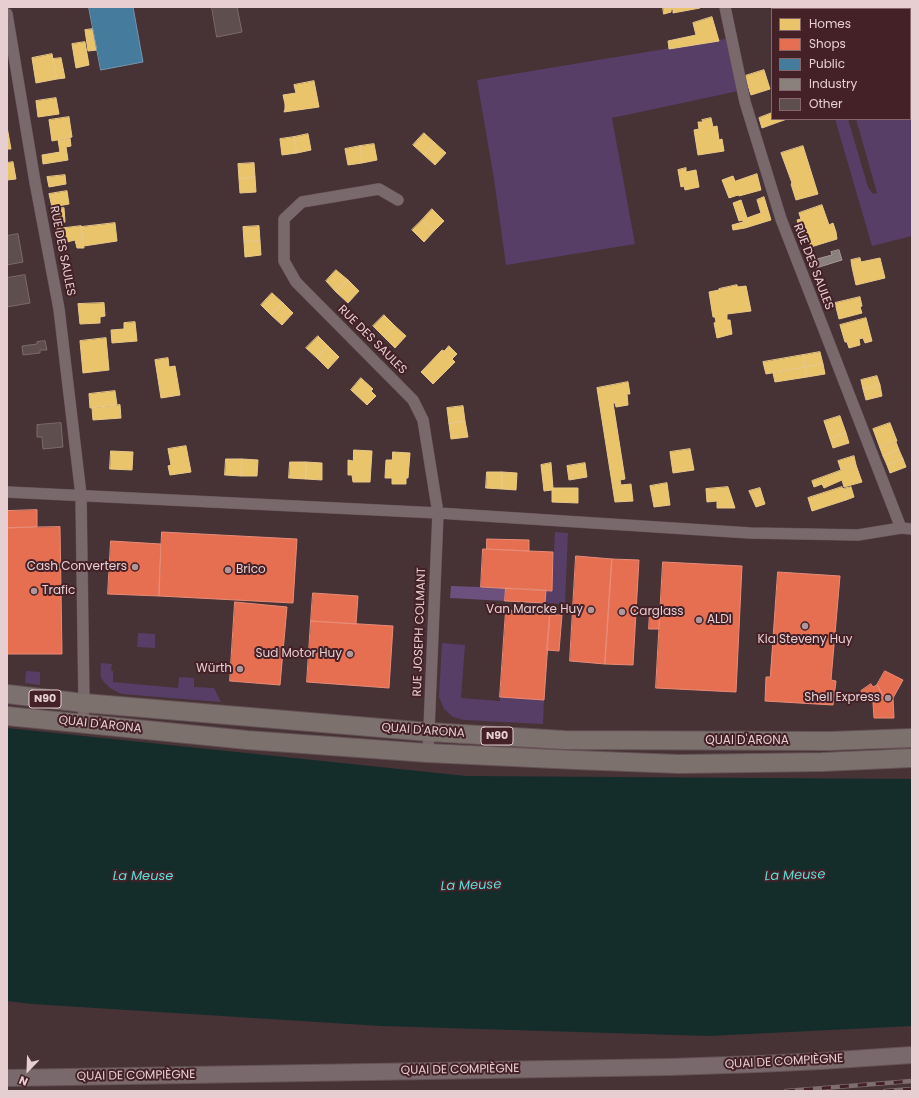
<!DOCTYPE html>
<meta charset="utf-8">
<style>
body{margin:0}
#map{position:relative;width:919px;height:1098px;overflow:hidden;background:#473236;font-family:Poppins,sans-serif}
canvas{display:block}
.frame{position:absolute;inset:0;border:8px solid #e6ced1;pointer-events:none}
.legend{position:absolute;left:771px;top:8px;width:140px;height:112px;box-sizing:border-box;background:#442027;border:1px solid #85666b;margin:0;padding:5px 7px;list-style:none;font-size:12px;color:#e6ced1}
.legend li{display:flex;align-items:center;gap:8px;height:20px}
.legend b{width:20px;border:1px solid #85666b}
.north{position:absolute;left:8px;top:1050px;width:40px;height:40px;-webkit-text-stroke:3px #442027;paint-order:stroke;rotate:203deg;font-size:11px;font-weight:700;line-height:16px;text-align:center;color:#e6ced1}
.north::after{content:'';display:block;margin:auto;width:14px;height:18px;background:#e6ced1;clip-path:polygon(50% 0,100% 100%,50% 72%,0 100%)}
</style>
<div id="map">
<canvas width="919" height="1098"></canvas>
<div class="frame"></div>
<ul class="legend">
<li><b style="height:11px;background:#e9c46a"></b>Homes</li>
<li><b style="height:11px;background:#e76f51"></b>Shops</li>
<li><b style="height:11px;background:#457b9d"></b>Public</li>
<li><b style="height:11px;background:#8a817c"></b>Industry</li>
<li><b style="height:11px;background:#5f4e4e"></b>Other</li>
</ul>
<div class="north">N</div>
</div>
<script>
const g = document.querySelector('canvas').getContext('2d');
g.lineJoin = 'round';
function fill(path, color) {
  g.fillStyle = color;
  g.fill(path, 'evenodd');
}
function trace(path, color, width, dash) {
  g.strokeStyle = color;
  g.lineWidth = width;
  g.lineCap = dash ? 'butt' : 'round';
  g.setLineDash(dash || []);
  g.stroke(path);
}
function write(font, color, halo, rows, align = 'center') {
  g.font = font + ' Poppins,sans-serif';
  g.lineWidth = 4;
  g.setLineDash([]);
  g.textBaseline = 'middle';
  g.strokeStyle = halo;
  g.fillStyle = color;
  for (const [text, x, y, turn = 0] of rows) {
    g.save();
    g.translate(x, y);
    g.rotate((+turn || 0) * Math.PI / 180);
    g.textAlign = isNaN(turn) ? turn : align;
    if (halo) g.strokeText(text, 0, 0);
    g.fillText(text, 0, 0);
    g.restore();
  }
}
fill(new Path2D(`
 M802 7H912V236L872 246 835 119H848L868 187 873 194 877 193 856 119H910V9H803Z
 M731 38 743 90 612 118 635 244 506 265 494 179 477 80Z
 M555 532 568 533 565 604 545 603 546 590H552Z
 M138 633 155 634V648L137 647Z
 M442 643 465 645 461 698 500 701V697L544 700 543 724 464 720 453 717 444 709 439 697Z
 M101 663 112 664 111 671H113V682L178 688 179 677 194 678V687L214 688 221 702 122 694C114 691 104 685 101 677 100 673 101 668 101 663Z
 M26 671 40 672V685L25 683Z`), '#573e66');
fill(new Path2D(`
 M451 586 506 588 505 601 450 598Z`), '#6c517e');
fill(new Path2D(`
 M7 728 466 776 912 779V1026L709 1036 381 1026 32 1004 7 1001Z`), '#142d2b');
const homes = new Path2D(`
 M663 7H700V8L673 13V9L671 10V12L664 14Z
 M712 17 719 41 669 49 668 41 696 35 693 23Z
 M93 29 97 50 88 51 85 30Z
 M85 42 89 65 76 68 72 44Z
 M52 54 57 79 36 83 32 58Z
 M61 58 65 78 57 79 53 59Z
 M764 70 770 89 751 95 745 76Z
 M314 81 319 107 284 112 285 109V104L283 95 296 93 294 85Z
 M56 98 59 114 38 117 36 101Z
 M772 113V119H787L762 128 759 118Z
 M69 117 72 137 52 141 49 120Z
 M711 118 713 127 717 126 719 140 722 139 724 151 698 155 694 130 699 129 698 122H703L702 120Z
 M7 127 11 149H7Z
 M424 133 435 143 424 155 413 145Z
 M308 134 311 150 297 153 294 137Z
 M294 137 297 153 282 155 280 139Z
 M70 138 71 146 66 147 68 160 43 164 42 155 60 152 58 140Z
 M435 143 446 153 435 165 424 155Z
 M374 144 377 160 362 163 360 146Z
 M360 146 362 163 348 165 345 149Z
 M803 146 818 194 796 200 791 184 792 183 781 153Z
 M13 162 16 179 7 180V163Z
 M254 163 255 177 239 179 238 164Z
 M686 168V172L696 170 699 187 685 190 684 186 681 187 678 170Z
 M757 174 761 190 739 196 738 195 729 198 722 180 733 176 735 181Z
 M65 175 66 184 49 187 47 177Z
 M255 177 256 192 240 193 239 179Z
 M67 191 69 204 52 207 49 194Z
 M764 197 771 220 745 228 733 230 732 225 743 222V220L739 221 733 203 741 200 747 218 761 213 757 200Z
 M822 205 829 225 833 223 836 232 837 239 811 247 806 234 802 235 797 220 801 219 799 213Z
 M64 208 65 222 57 224 55 209Z
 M432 209 444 221 434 231 422 220Z
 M422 220 434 231 424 242 412 230Z
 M115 223 117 241 84 246 81 227Z
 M81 226 84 248H77L75 240 67 242V244L59 246 57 229Z
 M259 226 260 241 244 242 243 227Z
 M260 241 261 255 245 257 244 242Z
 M860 258 861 262 880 258 885 278 856 285 852 267 851 260Z
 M336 270 348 280 336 292 326 281Z
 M348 280 359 291 348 303 336 292Z
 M737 285 738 287 746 286 751 311 727 314V320H730L732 334 717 338 714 323 716 322 715 317H713L709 292 719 290V289Z
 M272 293 283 303 271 315 261 305Z
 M860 297 862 306 860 307 862 313 839 319 835 303Z
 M104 303 105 316 100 317V323L80 324 78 304Z
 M283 303 293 313 282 325 271 315Z
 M384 315 395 326 384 337 373 326Z
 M866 318 872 341 865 343 863 338 859 339 860 345 849 348 847 342H845L840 325Z
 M135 322 137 341 112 343 111 330 124 329V323Z
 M395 326 406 336 395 348 384 337Z
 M318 336 328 346 317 358 306 348Z
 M106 338 109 370 83 373 80 341Z
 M328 346 339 357 328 369 317 358Z
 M449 346 457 354 452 359 455 362 433 384 421 372 442 350 444 351Z
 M820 352 823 364 805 367 803 355Z
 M803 355 805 367 766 374 763 362Z
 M168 358 169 367 175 366 180 395 161 398 155 360Z
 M823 364 825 374 807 377 805 367Z
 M805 367 807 377 775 382 773 373Z
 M877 376 880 385 863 389 861 380Z
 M361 378 373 389 371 391 376 396 367 405 351 390Z
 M628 382 630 394H627L628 405 616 407 615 403H613L625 479 620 480 621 485 631 484 633 501 615 502 597 388Z
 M880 385 882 396 866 400 863 389Z
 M115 391 117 405 90 408 89 394Z
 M120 405 121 418 93 420 92 408Z
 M463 406 465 421 449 424 447 408Z
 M840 416 846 433 830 439 824 421Z
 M465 421 468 437 451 439 449 424Z
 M890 423 897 441 880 448 873 429Z
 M846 433 849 443 833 448 830 439Z
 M896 442 899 450 883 456 880 448Z
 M186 446 191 472 170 475 168 466 171 465 168 449Z
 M690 449 694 470 673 473 670 452Z
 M354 450 372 451 370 482H353L352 475H348V460L353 461Z
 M899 450 903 459 887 465 883 456Z
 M111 451 133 452 132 470 110 469Z
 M393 452 410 453 408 478H406V484H392V478H385L386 460H392Z
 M854 456 856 465 841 470 838 461Z
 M226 459H242L241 476 225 475Z
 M242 459 258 460 257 476H241Z
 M903 459 906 467 890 473 887 465Z
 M290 462H306V479L289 478Z
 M306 462 322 463V480L306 479Z
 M551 463 553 488H578V503L552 502V490L544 491 541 465Z
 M585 463 587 477 569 480 567 466Z
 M856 465 862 482 844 487 842 480 824 488 822 484 814 487 812 481Z
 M487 472H502V489L486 488Z
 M502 472 517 473 516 490 502 489Z
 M667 483 670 505 654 507 650 486Z
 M728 487 735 508H717V501L707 502 706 489Z
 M842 487 846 500 812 511 808 498Z
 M851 487 854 497 846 500 843 489Z
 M760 488 765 504 756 507 749 491Z`);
fill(homes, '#e9c46a');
trace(homes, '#e8c789', 1);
const shops = new Path2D(`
 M37 510V527L7 528V511Z
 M60 527 62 654H7V528Z
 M162 532 297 539 293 603 159 596Z
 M487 539 529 540V551L487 549Z
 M111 541 161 544 159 596 108 594Z
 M483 549 553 552 552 591 481 587Z
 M576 556 612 559 605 664 570 661Z
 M612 559 639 560 633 665 605 664Z
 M663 562 742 566 736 692 656 688Z
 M778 572 840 576 831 680 836 681 833 705 765 701 766 677H770Z
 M506 588 546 590 545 603 505 601Z
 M313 593 358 596 356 624 311 621Z
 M235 602 287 607 280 685 230 681Z
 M506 610 550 613 544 700 500 697Z
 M650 611 660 612 659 629H649Z
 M550 615H562L559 651 547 650Z
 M311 621 393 626 389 688 307 682Z
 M885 671 903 680 893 698 894 718H874L873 703 884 697 877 685Z
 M871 684 873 687 877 685 884 697 873 703 870 699 867 701 861 691Z`);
fill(shops, '#e76f51');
trace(shops, '#e78c77', 1);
const public = new Path2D(`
 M89 7H133L143 62 101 70Z`);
fill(public, '#457b9d');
trace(public, '#7594ad', 1);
const industry = new Path2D(`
 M839 250 842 260 816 268 813 260 832 255 831 252Z`);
fill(industry, '#8a817c');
trace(industry, '#a69896', 1);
const building = new Path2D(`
 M212 7H237L242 32 217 37Z
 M18 234 23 262 7 265V236Z
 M25 275 30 303 7 307V278Z
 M45 341 47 350H40V353L23 355 22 346 37 344V342Z
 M61 423 63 447 43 449 42 437H37V425Z`);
fill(building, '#5f4e4e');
trace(building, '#7c6a6b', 1);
const street = new Path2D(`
 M7 14 35 182 59 309 81 495 84 703 83 724
 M398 200 379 189 302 202 284 219V261L296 282 413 400 423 420 438 513 428 753
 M7 492 438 513 750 533 858 535 901 528 781 219 745 102 725 7
 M901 528 912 529`);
const secondary = new Path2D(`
 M7 1078 670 1067 758 1064 821 1061 912 1055`);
const primary = new Path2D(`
 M7 694 84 703 429 732 564 740 830 741 912 738
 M7 716 247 740 428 753 576 760 679 764 822 762 912 758`);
trace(street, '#645255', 12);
trace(secondary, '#645255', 18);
trace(primary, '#645255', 20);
trace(street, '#7a696c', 11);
trace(secondary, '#7a696c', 16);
trace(primary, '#7d716e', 18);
const rail = new Path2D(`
 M786 1091 912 1081
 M885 1091 912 1089`);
trace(rail, '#7e6e71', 4.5);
trace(rail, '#442027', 3, [9]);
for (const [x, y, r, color] of [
 [135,567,4,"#ae979b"],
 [228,570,4,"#ae979b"],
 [34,591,4,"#ae979b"],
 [591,610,4,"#ae979b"],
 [622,612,4,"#ae979b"],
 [699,620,4,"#ae979b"],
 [805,626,4,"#ae979b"],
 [350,654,4,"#ae979b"],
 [240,669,4,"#ae979b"],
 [888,698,4,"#ae979b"]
]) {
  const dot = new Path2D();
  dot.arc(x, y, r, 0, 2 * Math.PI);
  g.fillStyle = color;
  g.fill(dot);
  trace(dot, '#442027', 1.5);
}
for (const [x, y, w] of [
 [45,699,32],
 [497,736,32]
]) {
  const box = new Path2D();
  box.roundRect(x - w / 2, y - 9, w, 18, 3);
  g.fillStyle = '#442027';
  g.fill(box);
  trace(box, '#e6ced1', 1);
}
write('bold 11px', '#e6ced1', null, [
 ["N90",45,699],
 ["N90",497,736]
]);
write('12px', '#e6ced1', '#442027', [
 ["RUE DES SAULES",62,251,79],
 ["RUE DES SAULES",813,267,69],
 ["RUE DES SAULES",372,340,45],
 ["RUE JOSEPH COLMANT",420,632,-88],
 ["QUAI D'ARONA",100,725,6],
 ["QUAI D'ARONA",423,731,4],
 ["QUAI D'ARONA",747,741],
 ["QUAI DE COMPIÈGNE",784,1062,-3],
 ["QUAI DE COMPIÈGNE",460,1070,-1],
 ["QUAI DE COMPIÈGNE",136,1076,-1]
]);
write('12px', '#e6ced1', '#442027', [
 ["Cash Converters",127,567],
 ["Brico",236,570,"left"],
 ["Trafic",42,591,"left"],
 ["Van Marcke Huy",583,610],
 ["Carglass",630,612,"left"],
 ["ALDI",707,620,"left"],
 ["Kia Steveny Huy",805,640,"center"],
 ["Sud Motor Huy",342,654],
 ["Würth",232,669],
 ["Shell Express",880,698]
], 'right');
write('italic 13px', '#5adfd7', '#442027', [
 ["La Meuse",795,876,-2],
 ["La Meuse",143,877],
 ["La Meuse",471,886,-2]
]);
</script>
